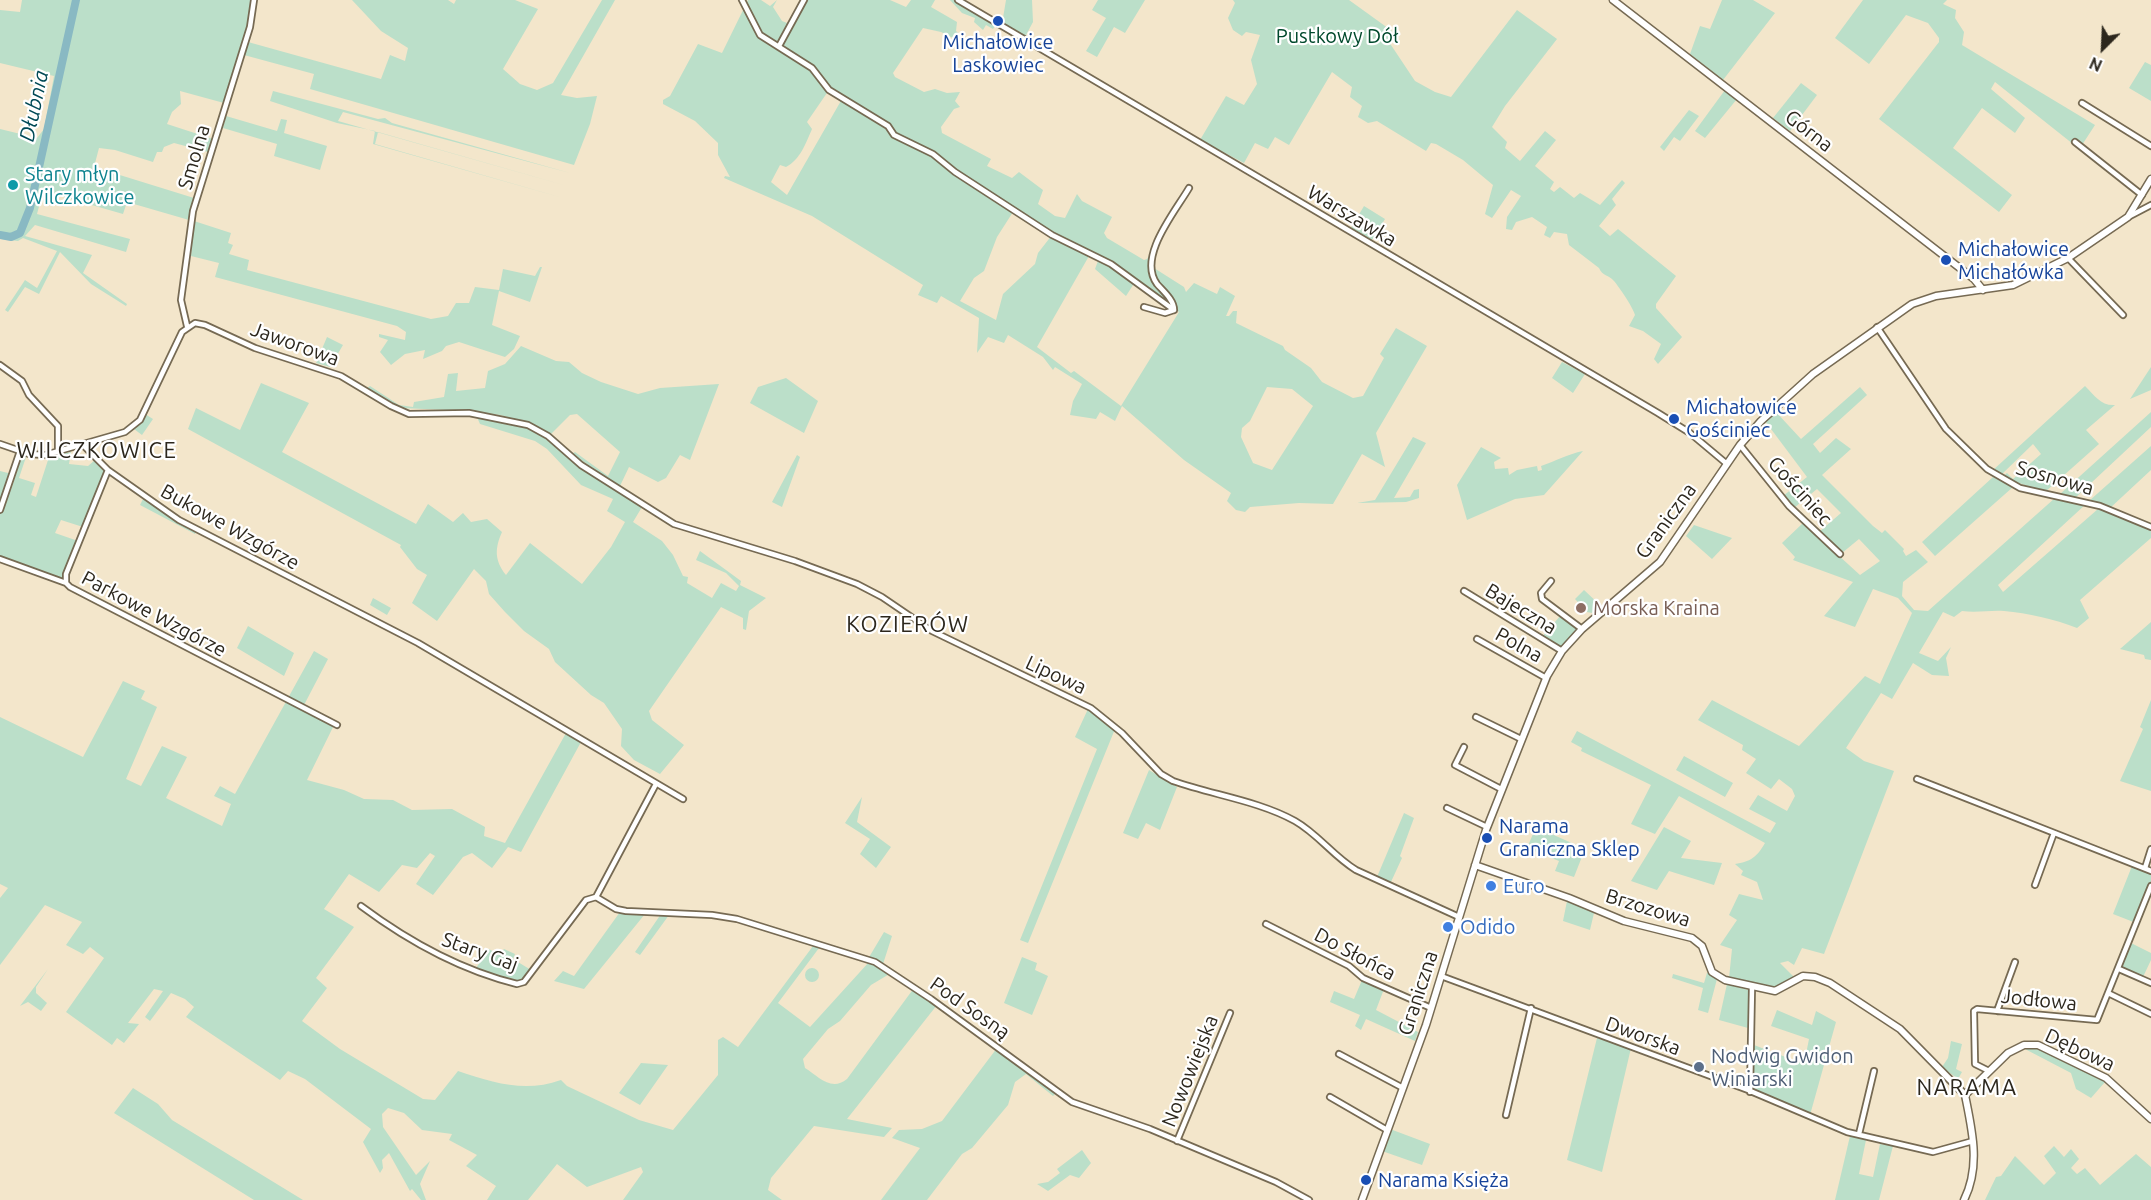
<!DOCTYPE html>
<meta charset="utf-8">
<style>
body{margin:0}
#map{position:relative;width:2151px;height:1200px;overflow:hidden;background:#f3e6cb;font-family:Ubuntu,sans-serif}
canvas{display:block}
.north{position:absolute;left:2073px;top:18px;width:60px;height:60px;-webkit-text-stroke:4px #fff;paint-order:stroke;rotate:204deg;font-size:16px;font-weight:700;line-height:24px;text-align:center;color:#2c271d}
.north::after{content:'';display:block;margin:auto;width:21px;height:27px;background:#2c271d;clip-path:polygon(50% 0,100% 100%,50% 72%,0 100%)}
</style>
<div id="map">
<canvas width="2151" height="1200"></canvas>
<div class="north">N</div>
</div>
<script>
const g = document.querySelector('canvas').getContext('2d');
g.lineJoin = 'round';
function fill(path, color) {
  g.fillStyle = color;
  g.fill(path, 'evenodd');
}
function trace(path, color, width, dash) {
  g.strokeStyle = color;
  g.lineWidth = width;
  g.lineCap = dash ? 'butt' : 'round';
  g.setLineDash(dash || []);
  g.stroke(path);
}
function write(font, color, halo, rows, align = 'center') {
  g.font = font + ' Ubuntu,sans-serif';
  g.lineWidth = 4.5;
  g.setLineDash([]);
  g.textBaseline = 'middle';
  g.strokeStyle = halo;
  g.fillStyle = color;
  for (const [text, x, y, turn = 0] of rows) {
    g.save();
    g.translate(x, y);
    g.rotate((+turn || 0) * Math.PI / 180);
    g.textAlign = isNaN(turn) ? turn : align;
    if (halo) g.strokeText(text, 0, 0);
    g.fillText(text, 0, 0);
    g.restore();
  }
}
fill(new Path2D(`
 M22 0H252L245 36 224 103 180 91 181 104 172 112 167 124 213 139 208 152 174 143 164 147 162 152H157L153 162 115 150 99 148 94 167 194 198 189 220 127 202 123 214 43 191 37 214 130 239 126 252 35 225 25 236 92 255 83 273 127 304 126 306 91 284 60 252 39 294 25 287 8 312 5 310 25 280 37 288 57 251 23 238 18 241 0 239V129L37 138 44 129 54 76 0 63V10L20 12Z
 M352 0H448L454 4 456 0H515L538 9 503 69 520 84 537 90 553 83 602 0H615L561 95 577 98 597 96 590 124 574 165 310 89 314 74 244 55 248 42 381 79 390 55 405 61 408 48 381 31Z
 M748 0H761L770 6 777 0 773 7 782 21 787 23 795 17 806 0H890L906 7 911 0H935L931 7 957 22 956 31 959 34 955 39 941 32 923 28 893 73 895 77 924 92 935 89 947 93 960 92 955 101 960 107 954 109 941 127 942 133 991 159 987 166 1012 178 1019 172 1043 190 1038 204 1055 216 1065 218 1077 194 1082 201 1112 217 1104 233 1107 238 1144 260 1147 259 1162 233 1154 253V268L1184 287 1186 292 1194 283 1217 294 1220 287 1235 296 1226 316H1229L1233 311H1237L1236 323 1283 346 1285 350 1311 368 1322 382 1353 398 1363 396 1384 358 1380 354 1396 328 1427 346 1376 433 1385 467 1362 454 1333 504 1299 503 1250 507 1245 512 1236 510 1227 501 1231 493 1184 460 1122 406 1115 421 1100 412 1096 419 1070 415 1073 401 1082 384 1055 367 1053 370 1043 357 1008 335 1004 343 988 337 977 353 979 318 941 296 937 303 918 295 923 285 812 216 724 178 725 176 730 177 718 155V143L695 121 663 104V100L670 96 698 44 722 53ZM829 90 842 99 787 195 771 182 780 165 786 167C800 160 806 143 812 129L807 122ZM1013 212 1052 235 1038 253 1035 264 1003 294 996 320 960 301 974 278 984 271 997 237ZM1089 256 1098 261 1095 269 1126 296 1135 282 1179 312 1121 406 1074 371 1071 373 1037 347ZM1267 387 1292 389 1313 406 1272 470 1253 463 1241 437 1242 428 1250 421Z
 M950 0H956L995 26 993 29 986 25 983 30 974 22 975 18 962 13Z
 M1006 0H1032L1033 22 1025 37 1002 24Z
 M1098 0H1145L1125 33 1114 27 1097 57 1086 51 1106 18 1092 10Z
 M1233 0H1349L1392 31 1389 42 1415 81 1435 92 1451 97 1517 10 1557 39 1505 106 1492 127 1507 142 1505 148 1520 161 1545 131 1556 140 1535 166 1554 182 1550 189 1554 192 1560 187 1574 198 1580 193 1600 205 1622 180 1625 183 1612 199 1616 205 1599 226 1610 236 1618 229 1676 276 1656 304V308L1682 337 1658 364 1654 359 1661 344 1643 331 1629 326 1635 315C1633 307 1619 287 1614 281 1609 275 1602 276 1599 268L1569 245 1567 234 1554 232 1550 238 1544 235 1547 227 1532 217 1516 222 1512 230 1506 229 1507 217 1521 196 1511 190 1492 218 1485 214 1493 185 1463 160 1436 144 1431 143 1426 151 1377 121 1368 123 1358 117 1362 106 1350 97 1352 87 1332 72 1289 145 1275 137 1268 149 1255 143 1244 163 1200 140 1226 96 1244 105 1257 84 1251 60 1260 35 1246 32 1242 36 1233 30 1228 18 1235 3Z
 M1722 0H1753L1775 13 1723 80 1690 54 1700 26 1710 29Z
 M1863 0H1947L1943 4 1956 10 1955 18 1964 32 1962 45 2095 125 2082 145 2076 140 2073 144 1995 82 1991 89 2025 118 2015 133 1982 108 1953 148 2012 195 1999 212 1879 119 1939 42V38L1928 23 1906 15 1869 64 1835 38Z
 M2145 62 2151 65V101L2129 88Z
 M1801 83 1817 95 1790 131 1773 118Z
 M1725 90 1737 99 1705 138 1695 131Z
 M273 91 378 119 385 118 392 123 570 173 343 112 338 121 567 186 378 132 375 144 563 198 373 144 375 131 337 123 270 101Z
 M1689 110 1699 116 1680 141 1674 137 1664 151 1660 147Z
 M226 116 277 131 281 119 287 120 284 133 327 146 320 170 274 156 277 144 223 128Z
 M1364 206 1385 219 1372 240 1351 228Z
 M194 221 231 233 228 243 233 245 229 254 249 260 247 270 431 319 448 316 456 303H469L475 287 499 290 503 269 535 276 540 267H542L530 302 499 291 492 325 520 336 514 349 505 357 459 342 446 346 442 351 423 359 425 350 405 354 391 365 380 352 388 340 379 337V334L405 340 406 332 397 326 215 277 219 263 191 256Z
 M327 337 343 345 330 367 316 363Z
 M521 346 556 361 569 362 582 373 601 382 638 394 660 388 719 384 690 460 680 455 666 478 658 482 629 467 620 486 572 454 575 452 608 476 620 452 577 414 570 415 551 434 529 423 500 415 470 411 401 408 367 388 370 386 399 405 413 407 414 402 444 397 448 374 458 373 456 391 485 388 488 371 505 364Z
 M1562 362 1585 374 1573 393 1552 378Z
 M2151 367V390L2130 399Z
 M786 378 818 401 804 433 750 403 758 387Z
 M261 383 309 403 282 452 416 524 428 504 453 522 463 513 471 522 487 519 502 532C495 548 494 560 506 575L530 543 582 584 611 547 625 522 607 511 613 499 581 485 547 449 535 441 480 424 476 415 518 425 539 433 577 466 642 507 633 522 662 541 673 555 683 576 688 577 687 583 712 598 721 583 736 591 739 586 726 573 696 560 700 551 741 581 740 585 766 598 749 611 746 630 743 629V618L721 607 649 711 652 720 684 745 660 774 634 760 621 746 622 729 604 703 591 695 555 662 549 649 524 631 505 612 489 594 486 581 474 569 437 621 412 603 427 575 417 569 400 547 401 545 188 429 196 408 240 430Z
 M2085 386C2095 396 2101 406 2115 405L2086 430 2099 444 2045 492 2002 477 2007 473 2013 479 2041 454 2033 444 2000 476 1992 471Z
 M1860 387 1867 395 1813 444 1820 453 1836 438 1851 449 1822 475 1873 526 1882 533 1885 530 1904 549 1903 551 1906 556 1916 550 1928 562 1903 582 1902 596 1914 610 1928 611 2055 498 2086 504 1998 585 2003 592 2098 509 2151 529V538L2080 600 2089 618 2077 628C2054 619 2028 613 2004 611 1990 610 1977 613 1962 611L1954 617 1943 612 1919 653 1938 661 1951 647 1946 658 1949 676 1932 675 1913 663 1892 699 1881 693 1846 748 1864 761 1894 771 1824 954 1802 948 1794 965 1788 961 1780 963 1795 978C1772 994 1754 985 1729 978L1732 949 1720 945 1737 920 1729 915 1739 894 1763 900 1757 882 1741 875 1743 871 1735 864C1750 862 1757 857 1765 843L1679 796 1655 834 1631 824 1651 785 1581 751 1582 748 1571 742 1577 731 1770 833 1776 823 1749 809 1758 795 1787 811 1795 796 1792 789 1779 779 1771 789 1746 773 1756 759 1742 750 1743 745 1698 720 1712 700 1799 746 1865 676 1880 684 1912 613 1898 598 1873 589 1855 627 1824 616 1853 582 1793 560 1795 557 1782 543 1803 523 1860 575 1880 561 1859 539 1842 553 1819 532 1841 513 1817 489 1794 508 1783 496 1807 477 1765 421 1776 412 1801 439Z
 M2151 412V427L2075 498 2059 495Z
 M145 414 153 419 142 435 134 429Z
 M1413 437 1426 443 1394 498 1410 497 1414 490 1419 489V498L1406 502 1357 503 1375 500Z
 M2151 446V470L2109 509 2089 501Z
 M1481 447 1501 458 1494 462 1495 469 1508 468 1509 475 1517 470 1537 466 1538 471 1542 470 1541 466C1556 461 1568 454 1583 451L1544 495 1515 499 1467 520 1457 485Z
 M71 452 69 464 88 466 95 460 105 471 83 527 61 520 55 533 78 541 63 580 0 558V512L12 487 22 455 26 457 19 478 35 483 31 495 36 497 49 457Z
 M797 455 800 457 782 507 772 502Z
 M0 471 12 474 0 505Z
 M1993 477 2013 487 1935 556 1922 542Z
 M144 497 196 532 195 534 140 505Z
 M1694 525 1732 538 1712 559 1686 536Z
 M1584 590 1600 605 1592 613 1587 612 1575 599Z
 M373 598 391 608 387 615 370 605Z
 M1561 615 1578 628 1560 648 1542 637Z
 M2151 622V660L2145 659 2144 655 2120 649Z
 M248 626 294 653 284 676 237 648Z
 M314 651 328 659 304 705 336 721 307 780 344 790 364 799 393 800 412 810 452 809 485 827 484 836 505 843 566 733 581 742 521 852 508 847 492 868 472 853 463 857 433 895 416 884 435 856 430 853 417 868 402 865 379 892 349 874 324 909 354 927 316 978 327 988 302 1021 340 1049 423 1099 435 1100 458 1071C494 1083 525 1093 561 1080L567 1086 639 1120 673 1130 718 1075V1040L723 1037 738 1047 813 946 819 948 778 1003 810 1027 869 962 891 973 871 985 840 1021 828 1029 803 1059 805 1068C818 1076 831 1092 847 1079L914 988 937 1005 847 1119 892 1128 884 1137 814 1126 771 1178 768 1190 782 1200H623L643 1172 641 1167 587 1187 557 1164 528 1200H487L496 1186 466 1166 477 1155 449 1140 452 1134 422 1130 404 1113 388 1108 382 1114 383 1127 416 1175 430 1161 420 1184 426 1200H421L412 1189 410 1191 389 1153 382 1160 383 1168 380 1173 363 1142 371 1129 305 1079 288 1071 280 1080 186 1017 194 1007 185 999 171 993 150 1021 145 1017 163 991 154 989 128 1023 139 1024 124 1043 117 1038 112 1045 66 1012 104 958 90 947 83 954 66 945 82 922 45 905 0 965V898L8 888 0 884V717L83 757 123 681 145 691 141 699 157 707 126 779 141 786 162 746 187 757 166 798 222 826 231 804 214 796 220 786 235 794Z
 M2151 700V791L2120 781 2143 729 2140 727Z
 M1088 709 1115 729 1028 943 1020 940 1097 749 1075 737Z
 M1684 756 1733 783 1725 797 1676 770Z
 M1149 770 1177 787 1160 830 1146 823 1138 839 1123 833Z
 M862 797 857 822 891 847 876 868 860 854 870 839 845 823Z
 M1404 813 1414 818 1400 856 1402 858 1390 884 1377 877Z
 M1536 827 1585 849 1574 877 1555 871 1559 861 1527 848Z
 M1664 827 1691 841 1681 858 1722 863 1714 885 1669 871 1657 890 1631 881Z
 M2132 866 2151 874V884L2136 923 2113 914Z
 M1567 901 1594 913 1590 930 1563 921Z
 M620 912 645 914 584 989 554 981 563 971 574 976Z
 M661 914 669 915 640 955 635 952Z
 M884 932 892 936 883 964 868 959Z
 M2131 943 2151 953V960L2143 977 2122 968Z
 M489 949 499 955 504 949 515 954 513 959 531 970 522 981 512 982 476 968Z
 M1022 957 1037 963 1035 970 1048 976 1032 1015 1004 1003Z
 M805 975a7 7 0 1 1 14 0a7 7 0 1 1-14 0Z
 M48 969 36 987V993L47 1003 41 1011 28 1002 20 1006Z
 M1711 972 1717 979 1708 1013 1698 1010 1703 988 1672 978 1673 974 1704 983 1707 973Z
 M1362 980 1384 989 1376 1010 1418 1032 1415 1041 1366 1019 1361 1030 1355 1026 1360 1015 1330 1002 1334 991 1354 999Z
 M1727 984 1748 990V1028L1719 1020Z
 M1777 1010 1812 1025 1816 1011 1836 1022 1810 1115 1753 1091 1754 1045 1804 1064 1809 1039 1771 1026Z
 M1597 1038 1631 1048 1602 1172 1567 1160Z
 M1951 1041 1962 1044 1956 1069 1962 1072 1958 1079 1942 1067 1948 1058Z
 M997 1048 1056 1093 1053 1096 1026 1074 1015 1082 1008 1105 972 1148 962 1154 927 1200H881L920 1148 892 1138 899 1130 922 1129 942 1121Z
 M2037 1048 2092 1073 2105 1082 2091 1098 2076 1089 2071 1073 2025 1049Z
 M641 1063 668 1065 640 1105 619 1093Z
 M133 1088 158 1104 172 1120 303 1200H254L114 1113Z
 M1390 1129 1430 1144 1422 1165 1382 1151Z
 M1850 1136 1866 1140 1859 1174 1873 1177 1880 1144 1893 1146 1879 1200H1835Z
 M2054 1146 2064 1157 2071 1149 2079 1159 2071 1168 2077 1174 2085 1168 2100 1185 2136 1154 2151 1167V1200H1985L1996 1177 2001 1176 2015 1156 2044 1185 2056 1173 2044 1156Z
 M1082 1150 1091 1163 1079 1178 1070 1175 1048 1191 1037 1184 1048 1182 1060 1173 1057 1169Z`), '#bbdfc9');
trace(new Path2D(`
 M0 235 11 237 20 233 30 208 76 0`), '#89b9c3', 8);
const minor = new Path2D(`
 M742 0 760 35 812 68 829 90 888 126 894 135 933 154 955 172 1052 235 1111 264 1174 310C1174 300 1163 291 1157 284 1137 257 1175 212 1189 188
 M958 0 1658 413 1690 433 1727 464
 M779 46 804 0
 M2082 103 2151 146
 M2075 142 2142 195
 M2130 216 2151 205
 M2068 258 2123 315
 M1144 307 1165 313 1174 310
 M187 326 181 300 193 211 250 27 254 0
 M1877 327 1946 429 1987 469 2020 488 2100 506 2151 527
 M0 365 22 381 29 395 58 426V452
 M0 444 29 454 45 455 125 432 140 420 182 332 195 323 205 325 255 348 341 376 391 406 409 414 469 413 528 425 548 436 581 465 674 524 795 561 857 584 882 597 932 631 1091 708 1122 733 1161 774 1173 781C1213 795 1259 801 1295 821 1318 834 1333 856 1356 870L1459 917
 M83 445 108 470 179 520 418 643 683 799
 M1740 445 1789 506 1840 554
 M108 470 66 574V583L70 587 337 725
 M0 510 20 451
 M0 559 66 583
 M1551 581 1541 593 1542 599 1582 629
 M1464 591 1562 651
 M1477 639 1546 678
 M1476 717 1521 739
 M1464 747 1455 765 1501 789
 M1917 779 2151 871
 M1447 808 1487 827
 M2145 868 2151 849
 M2035 885 2054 833
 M596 897 616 909 626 911 712 915 737 919 875 962 931 999 1072 1102 1150 1129 1276 1182 1309 1200
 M596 897 656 784
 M361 906C408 941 460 970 517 984L524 982 586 900 596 897
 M1266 924 1349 966 1363 978 1431 1008
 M2119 969 2151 983
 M1441 976 1748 1090 1847 1132 1933 1152 1973 1141
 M2110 994 2151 1014
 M1997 1011 2015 962
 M1339 1054 1403 1088
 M1989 1071 1975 1064 1974 1011 1977 1009 2097 1020 2151 886
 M1750 1092 1752 987
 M1330 1097 1387 1130
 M1506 1115 1531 1008
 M1859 1134 1874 1071
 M1177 1141 1230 1013`);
const tertiary = new Path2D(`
 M1613 0 1974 279 1983 290
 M1475 865 1569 898 1624 921 1692 938 1702 946 1712 972 1725 980 1775 991 1803 976 1815 977 1830 983 1900 1029 1965 1095
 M1965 1095 2008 1053 2024 1045H2038L2106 1078 2151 1119
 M1362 1200 1426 1025 1486 830 1547 676 1562 651 1582 629 1660 562 1740 445 1761 421 1813 374 1912 304 1936 296 2013 285 2068 258 2128 217 2151 179
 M1964 1200C1981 1166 1972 1130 1965 1095`);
trace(minor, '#766a53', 8);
trace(tertiary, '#766a53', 9);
trace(minor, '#fff', 4.5);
trace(tertiary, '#fff', 6);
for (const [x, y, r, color] of [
 [998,21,6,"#1a4fb4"],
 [13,185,6,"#0f9aa8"],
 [1946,260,6,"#1a4fb4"],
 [1674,419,6,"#1a4fb4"],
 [1581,608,6,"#8d6e63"],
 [1487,838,6,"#1a4fb4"],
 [1491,886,6,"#3f7fe0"],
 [1448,927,6,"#3f7fe0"],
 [1699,1067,6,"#5c6f8a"],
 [1366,1180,6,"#1a4fb4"]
]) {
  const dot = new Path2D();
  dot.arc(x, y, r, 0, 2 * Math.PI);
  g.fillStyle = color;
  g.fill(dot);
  trace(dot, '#fff', 2);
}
write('20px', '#00492c', '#fff', [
 ["Pustkowy Dół",1337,36]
]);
write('20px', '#164399', '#fff', [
 ["Michałowice",998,42,"center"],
 ["Laskowiec",998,65,"center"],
 ["Michałowice",1958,249],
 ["Michałówka",1958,272],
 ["Michałowice",1686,407],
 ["Gościniec",1686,430],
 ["Narama",1499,826],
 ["Graniczna Sklep",1499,849],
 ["Narama Księża",1378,1180]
], 'left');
write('20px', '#2c271d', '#fff', [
 ["Górna",1809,131,38],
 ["Smolna",194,157,-73],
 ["Warszawka",1352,216,31],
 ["Jaworowa",295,344,20],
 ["Sosnowa",2055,478,16],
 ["Gościniec",1800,491,48],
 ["Graniczna",1666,521,-54],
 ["Bukowe Wzgórze",230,527,29],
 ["Bajeczna",1521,609,31],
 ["Parkowe Wzgórze",154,614,28],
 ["Polna",1519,645,29],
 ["Lipowa",1056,675,25],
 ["Brzozowa",1648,908,17],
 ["Stary Gaj",480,952,20],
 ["Do Słońca",1355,954,28],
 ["Graniczna",1418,993,-72],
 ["Jodłowa",2039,1000,6],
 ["Pod Sosną",970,1008,35],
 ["Dworska",1643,1036,20],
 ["Dębowa",2080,1050,25],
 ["Nowowiejska",1190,1071,-68]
]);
write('20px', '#0d838f', '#fff', [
 ["Stary młyn",25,174],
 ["Wilczkowice",25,197]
], 'left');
write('20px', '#785e54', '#fff', [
 ["Morska Kraina",1593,608]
], 'left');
write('20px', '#366cbe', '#fff', [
 ["Euro",1503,886],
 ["Odido",1460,927]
], 'left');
write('20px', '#4e5e75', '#fff', [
 ["Nodwig Gwidon",1711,1056],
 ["Winiarski",1711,1079]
], 'left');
write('italic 21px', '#004955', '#fff', [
 ["Dłubnia",34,106,-78]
]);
g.letterSpacing = '1.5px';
write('22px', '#2c271d', '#fff', [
 ["WILCZKOWICE",97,451],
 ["KOZIERÓW",908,625],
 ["NARAMA",1967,1088]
]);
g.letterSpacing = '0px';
</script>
